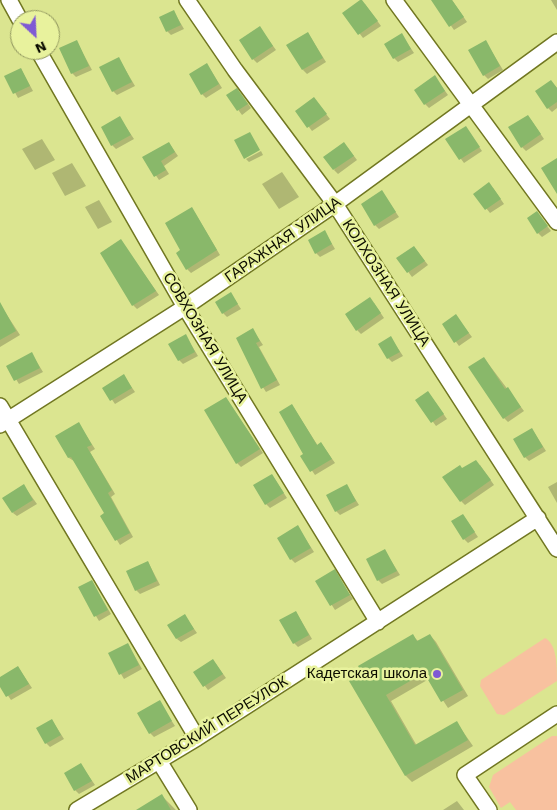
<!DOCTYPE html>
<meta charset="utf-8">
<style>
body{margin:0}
#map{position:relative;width:557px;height:810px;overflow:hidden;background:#dbe590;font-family:"Work Sans",sans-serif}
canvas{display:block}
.north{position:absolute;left:10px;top:10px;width:50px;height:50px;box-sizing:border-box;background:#e8f29d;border:1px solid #90965e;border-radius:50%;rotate:155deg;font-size:14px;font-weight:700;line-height:20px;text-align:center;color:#0c0d00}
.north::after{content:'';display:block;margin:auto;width:18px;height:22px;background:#7f5ad4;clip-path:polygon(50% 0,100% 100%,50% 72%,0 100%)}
</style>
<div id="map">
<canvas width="557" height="810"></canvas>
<div class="north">N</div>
</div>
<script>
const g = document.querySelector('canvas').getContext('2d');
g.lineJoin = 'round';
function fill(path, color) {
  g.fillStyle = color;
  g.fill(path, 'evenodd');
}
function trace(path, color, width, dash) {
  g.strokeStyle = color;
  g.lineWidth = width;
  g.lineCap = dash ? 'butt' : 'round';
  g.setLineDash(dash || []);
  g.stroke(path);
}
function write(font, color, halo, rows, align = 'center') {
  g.font = font + ' "Work Sans",sans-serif';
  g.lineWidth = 5;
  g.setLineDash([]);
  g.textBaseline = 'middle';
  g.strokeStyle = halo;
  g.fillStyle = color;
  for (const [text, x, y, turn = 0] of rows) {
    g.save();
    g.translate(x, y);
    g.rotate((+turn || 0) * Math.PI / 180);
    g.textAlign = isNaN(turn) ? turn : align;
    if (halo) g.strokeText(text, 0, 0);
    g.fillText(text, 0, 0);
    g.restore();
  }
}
fill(new Path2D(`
 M545 638C557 644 557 666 557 681L504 715 497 714 480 686 481 680Z
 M552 736H557V810H516L510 802 501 808 489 787 493 775Z`), '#f8c19f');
fill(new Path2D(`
 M433 0H452L467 22 454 30Z
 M551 0H557V10Z
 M365 4 381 26 363 38 344 13Z
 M174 12 184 29 171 35 167 31Z
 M263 32 276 50 257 63 253 59Z
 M402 35 414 53 398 62 394 58Z
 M311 38 326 62 307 74 303 70Z
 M77 42 92 70 76 77 72 73Z
 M486 42 503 70 488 79 484 75Z
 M119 59 135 86 117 95 113 91Z
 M21 69 33 91 18 98 6 76Z
 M210 69 222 88 206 98 202 94Z
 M435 77 448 95 429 108 425 104Z
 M551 81 557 88V108L552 112 548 108Z
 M241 94 251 108 242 115 228 96Z
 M314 99 330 119 312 131 297 111Z
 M120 118 134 139 116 149 112 145Z
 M531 120 544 139 526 151 522 147Z
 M469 132 482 151 464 163 447 140Z
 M42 139 55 160 35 170 22 149Z
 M169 143 178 156 164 166 169 174 159 180 144 158Z
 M348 148 357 160 338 174 334 170Z
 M261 151 263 155 249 162 246 159Z
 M72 163 86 186 65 196 52 173Z
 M282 172 299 197 279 209 262 184Z
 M493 188 504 204 490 213 475 194Z
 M382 192 399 217 379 229 375 225Z
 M99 200 112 222 98 229 85 207Z
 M195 213 220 255 191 273 187 269 182 251Z
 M537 213 551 231 542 237 538 233Z
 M325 232 335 249 320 257 316 253Z
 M121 241 159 295 137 309 133 305Z
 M414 247 428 265 412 277 398 258Z
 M231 294 241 309 227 317 223 313Z
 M374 303 384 318 361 334 357 330Z
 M5 312 20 335 0 347V315Z
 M456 316 472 337 459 346 443 324Z
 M253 330 263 345 259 347 280 385 266 392 252 370Z
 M186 336 198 356 183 364 179 360Z
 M391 338 403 356 392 362 388 358Z
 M32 354 43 372 19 384 8 366Z
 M484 358 524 411 508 422 504 418Z
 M124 376 135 392 115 404 104 388Z
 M428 392 447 419 436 426 417 400Z
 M226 398 263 453 241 467 237 463Z
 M292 405 318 446 321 443 335 463 315 475 302 456 305 454Z
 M79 424 95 449 90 452 115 494 111 497 133 537 120 545 102 516 106 514 74 461 69 458Z
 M532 429 546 451 529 461 525 457Z
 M480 465 494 485 465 505 461 501 462 469Z
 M272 475 287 498 270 508 266 504Z
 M557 482V503L548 487Z
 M24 486 37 504 17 516 13 513Z
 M347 486 359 505 340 515 336 511Z
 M463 515 478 537 468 543 464 539Z
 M298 527 314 552 295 563 291 559Z
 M385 551 400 575 382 584 378 580Z
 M148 562 160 585 140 594 136 590Z
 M334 571 353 599 335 610 317 582Z
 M92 582 111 614 99 621 79 588Z
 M296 612 312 639 298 647 294 643Z
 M185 616 197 633 181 642 177 639Z
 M430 635 436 642 468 696 448 708 429 679 391 701 417 746 457 723 473 746 412 782 406 776 351 681 413 636 419 642Z
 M128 644 142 669 124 679 109 654Z
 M216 664 226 678 208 690 195 673Z
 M18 667 32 688 11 700 0 684V678Z
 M159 702 175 726 154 737 150 733Z
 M52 720 64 739 50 747 46 743Z
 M81 765 95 785 79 794 75 790Z
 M162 796 176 810H138Z
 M457 801 464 810H443Z`), '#0003');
fill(new Path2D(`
 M360 0H362L378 21 358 35 342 13Z
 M431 0H452L464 17 449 27Z
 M174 10 181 25 166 32 159 17Z
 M260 26 273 46 252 60 239 40Z
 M308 32 323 58 302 70 286 45Z
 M402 33 411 49 393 59 384 44Z
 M77 40 89 66 71 74 59 48Z
 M486 40 500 66 483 76 468 50Z
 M119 57 132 82 112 92 99 67Z
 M207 63 219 84 201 95 189 74Z
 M21 68 30 86 13 94 4 76Z
 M435 75 445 91 424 105 414 90Z
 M551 80 557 88V102L547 109 535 91Z
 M237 88 248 104 237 111 226 95Z
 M314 97 327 114 307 128 295 111Z
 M528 115 541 134 521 148 508 127Z
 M120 116 131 135 111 146 101 127Z
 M466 126 480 147 459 160 445 139Z
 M250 132 260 150 244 159 234 140Z
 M169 142 175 152 161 161 166 170 154 177 142 157Z
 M344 142 354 156 333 170 323 157Z
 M557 158V194L541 168Z
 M489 182 501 199 485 210 473 194Z
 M382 190 396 212 374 226 361 204Z
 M192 207 217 250 186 270 176 253 180 250 165 223Z
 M537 211 548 226 537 234 527 218Z
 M325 230 332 244 315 254 308 240Z
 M121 239 156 291 132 306 100 253Z
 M414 246 425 261 407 273 396 258Z
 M231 292 238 304 222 314 215 302Z
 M370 297 381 313 356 331 345 314Z
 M0 302 16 331 0 340Z
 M456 314 469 333 454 343 442 324Z
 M253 328 260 341 256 343 277 380 261 389 236 338Z
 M186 334 195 352 178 361 168 344Z
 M391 336 400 352 387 359 378 344Z
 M32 352 40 368 14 381 6 366Z
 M484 357 505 389 508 387 521 407 503 419 468 367Z
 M124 374 132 388 110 401 102 388Z
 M428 391 444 414 431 423 415 400Z
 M226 397 260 449 236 464 204 410Z
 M292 404 317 445 321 442 332 459 310 472 300 456 303 454 279 412Z
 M79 422 92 445 87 447 112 490 108 493 130 533 115 541 100 516 104 513 71 457 68 458 55 436Z
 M532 428 543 447 524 458 513 439Z
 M476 460 491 480 460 502 442 477 460 465 462 468Z
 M272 474 284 493 265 505 253 485Z
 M24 484 33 500 12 513 2 498Z
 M347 484 356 501 335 512 326 495Z
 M463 514 475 532 463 540 451 521Z
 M298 525 311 548 290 560 277 538Z
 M385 549 397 571 377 581 366 559Z
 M148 561 157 581 135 591 126 571Z
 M335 569 350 595 330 606 315 581Z
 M92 580 108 610 94 617 78 587Z
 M296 611 309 635 293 644 279 620Z
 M185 614 194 629 176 639 167 625Z
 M413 634 417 641 430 634 463 690 441 702 424 673 386 695 415 745 457 721 468 740 405 776 349 681 362 673 358 666Z
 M128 643 139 665 119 675 108 653Z
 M213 659 223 674 203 687 193 672Z
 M18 666 29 684 6 697 0 687V677Z
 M160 700 172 721 149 734 137 713Z
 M52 719 61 735 45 744 36 728Z
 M81 763 92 781 74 791 64 773Z
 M162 794 171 810H136Z`), '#89b86a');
const minor = new Path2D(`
 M9 0 20 20
 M187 0 235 70 335 204 557 549
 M394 0 557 222
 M38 50 185 307 378 622
 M0 406 197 738
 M0 425 185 307 335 204 557 42
 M159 761 189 810
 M77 810 197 738 538 518
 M489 810 465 775 557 714`);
trace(minor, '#717721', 18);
trace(minor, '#fff', 15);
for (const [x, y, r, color] of [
 [437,674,5,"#7f5ad4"]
]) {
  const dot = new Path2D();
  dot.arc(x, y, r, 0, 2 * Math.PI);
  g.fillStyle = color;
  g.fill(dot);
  trace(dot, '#e8f29d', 2);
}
write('15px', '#0c0d00', '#e8f29d', [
 ["ГАРАЖНАЯ УЛИЦА",283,240,-35],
 ["КОЛХОЗНАЯ УЛИЦА",386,283,57],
 ["СОВХОЗНАЯ УЛИЦА",205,338,59],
 ["МАРТОВСКИЙ ПЕРЕУЛОК",207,730,-32]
]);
write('15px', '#0c0d00', '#e8f29d', [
 ["Кадетская школа",427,674]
], 'right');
</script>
